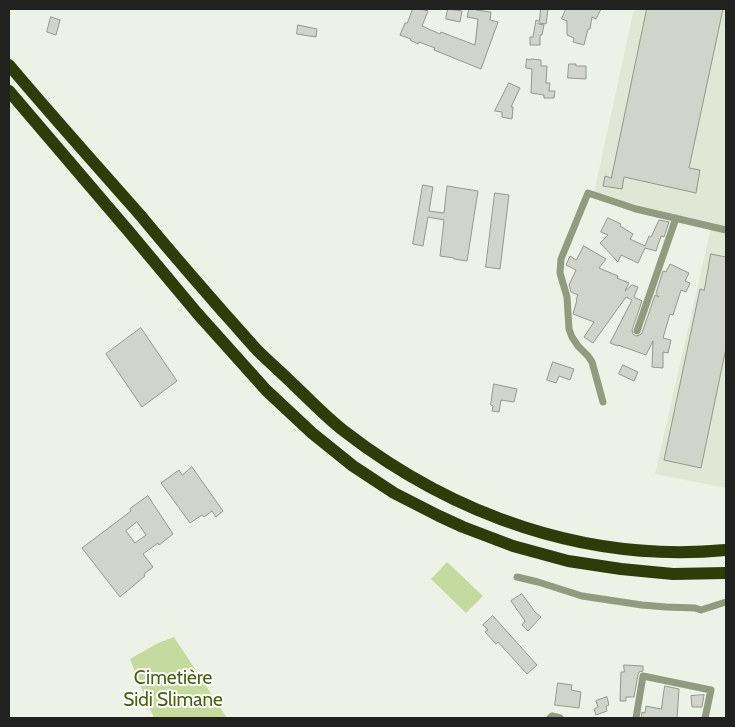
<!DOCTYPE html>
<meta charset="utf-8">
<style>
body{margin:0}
#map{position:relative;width:735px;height:727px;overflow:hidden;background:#edf2e7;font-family:Cabin,sans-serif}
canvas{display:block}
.frame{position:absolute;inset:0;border:10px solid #21221f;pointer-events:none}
</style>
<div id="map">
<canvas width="735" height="727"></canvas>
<div class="frame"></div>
</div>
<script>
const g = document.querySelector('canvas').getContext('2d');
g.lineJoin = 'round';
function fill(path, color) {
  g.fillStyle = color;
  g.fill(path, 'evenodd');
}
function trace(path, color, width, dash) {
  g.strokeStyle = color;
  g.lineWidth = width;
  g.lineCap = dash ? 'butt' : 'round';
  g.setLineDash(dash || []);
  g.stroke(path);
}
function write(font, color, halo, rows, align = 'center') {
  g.font = font + ' Cabin,sans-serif';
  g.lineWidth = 4;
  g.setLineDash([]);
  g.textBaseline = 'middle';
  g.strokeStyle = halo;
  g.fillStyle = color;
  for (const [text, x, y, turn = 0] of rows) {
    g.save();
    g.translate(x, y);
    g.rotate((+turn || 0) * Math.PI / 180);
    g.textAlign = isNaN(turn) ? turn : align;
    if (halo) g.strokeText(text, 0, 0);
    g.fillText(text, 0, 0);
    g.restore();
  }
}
fill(new Path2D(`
 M634 9H726V488L655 474 712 223 593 197Z`), '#e0e8d5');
fill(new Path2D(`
 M447 562 483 596 466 613 431 579Z
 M174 637 227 718H154L140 685 130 659 158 643Z`), '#c4da9e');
const building = new Path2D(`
 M413 9H421L428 11 422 26 440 34 441 32 475 45 478 19 467 17 469 9H477L476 10 491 12 490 20 498 22 481 69 434 50 435 48 419 42 418 44 410 40 411 39 400 35 405 23H407Z
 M448 9 462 11 460 22 446 19Z
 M541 9H548L546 24 539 23V24L544 25 542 35H540V45H530V37H533L536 20 539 21Z
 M566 9H601L596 19 592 17 590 29H588L584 45 573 42 574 38 567 35V21L562 19Z
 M647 9H723L689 168 700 170 696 193 624 177 622 189 603 186 605 176 611 178Z
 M51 17 60 20 56 35 47 32Z
 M298 25 317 29 316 37 297 34Z
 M527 59 531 60V59L541 60V66H547L546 83H550L549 91H555L554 98H544V95L531 93 532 69 526 68Z
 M569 64H576V66H586V79L568 78Z
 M509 83 520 88 511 107H513L512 119 502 117V112L495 111Z
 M423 185 433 187 429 211 444 213 447 186 478 191 467 261 454 259V258L440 256 444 220 428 217 423 246 413 244Z
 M495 193 509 195 500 269 486 267Z
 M608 218 621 224 620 226 633 234 630 239 645 246 649 236 651 237 659 220 669 222 664 237 661 236 656 251 645 248 638 263 621 255 618 262 600 243 608 235 601 232Z
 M584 246 606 259 599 268 618 276 617 278 629 283 625 291 632 285 638 287 634 297 642 301 632 330 633 334 636 336 640 335 642 333 655 295 659 297 656 293 663 271 666 272 670 264 689 273 685 281 690 283 686 292 681 290 673 315 670 314 663 338 671 340 668 353 663 352V368L652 367 653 341 646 355 618 345V346L610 343 632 300 626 297 593 343 584 337 594 322 573 314 577 300 576 299 578 295 571 292 569 285 576 270 566 265 570 256 576 260Z
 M711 254 726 257V348L701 468 664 460 700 289 704 290Z
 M141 328 177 381 142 407 106 354Z
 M553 362 574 369 570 380 559 376 556 383 547 380Z
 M623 365 638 372 634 381 619 374Z
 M494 384 517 389 514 402 501 400 499 412 492 411 493 406 491 405Z
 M192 467 223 511 216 517 212 511 204 517 202 515 190 523 161 483 179 470 182 475Z
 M148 496 173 534 159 545 158 543 143 554 153 567 144 574 145 576 120 597 82 548 131 511 130 509ZM137 522 146 535 135 543 126 531Z
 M522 594 535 612 541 617 528 631 522 625 525 621 511 601Z
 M493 616 537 665 527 674 498 642 496 644 485 632 488 630 483 625Z
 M624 665 643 666V671L639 672 638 675 634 697H626V701H620L621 672H624Z
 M558 683 572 685 571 690 581 692 579 708 555 705Z
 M665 686 679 689 677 718H641L642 712 645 713 646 706 661 709Z
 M704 695 702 707H692L691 696Z
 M607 697 609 705 606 706 607 711 596 715 594 709 598 707 596 701Z`);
fill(building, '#d0d4c9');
trace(building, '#93978d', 1);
trace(new Path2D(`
 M637 331 676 218
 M603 402 592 362 588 356 578 346 572 337 569 329 567 297 560 273 561 259 588 193 636 209 726 230
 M517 577 538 582 582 596 642 605 666 607 695 608 701 610 726 602
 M550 718 552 716 560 718
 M636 718 643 676 711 690 705 718`), '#909b7f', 7);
trace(new Path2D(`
 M9 65C52 116 97 166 141 216 168 249 196 281 224 313 235 325 246 338 257 350 269 362 282 373 294 385 310 400 326 417 344 431 454 516 587 563 726 550
 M9 91 131 234 197 313 266 390 312 433 353 466 394 493 439 516 463 527 513 546 568 561 621 569 673 574 726 573`), '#2d3c08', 12);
write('19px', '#495e15', '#fff', [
 ["Cimetière",173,678],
 ["Sidi Slimane",173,700]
]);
</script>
